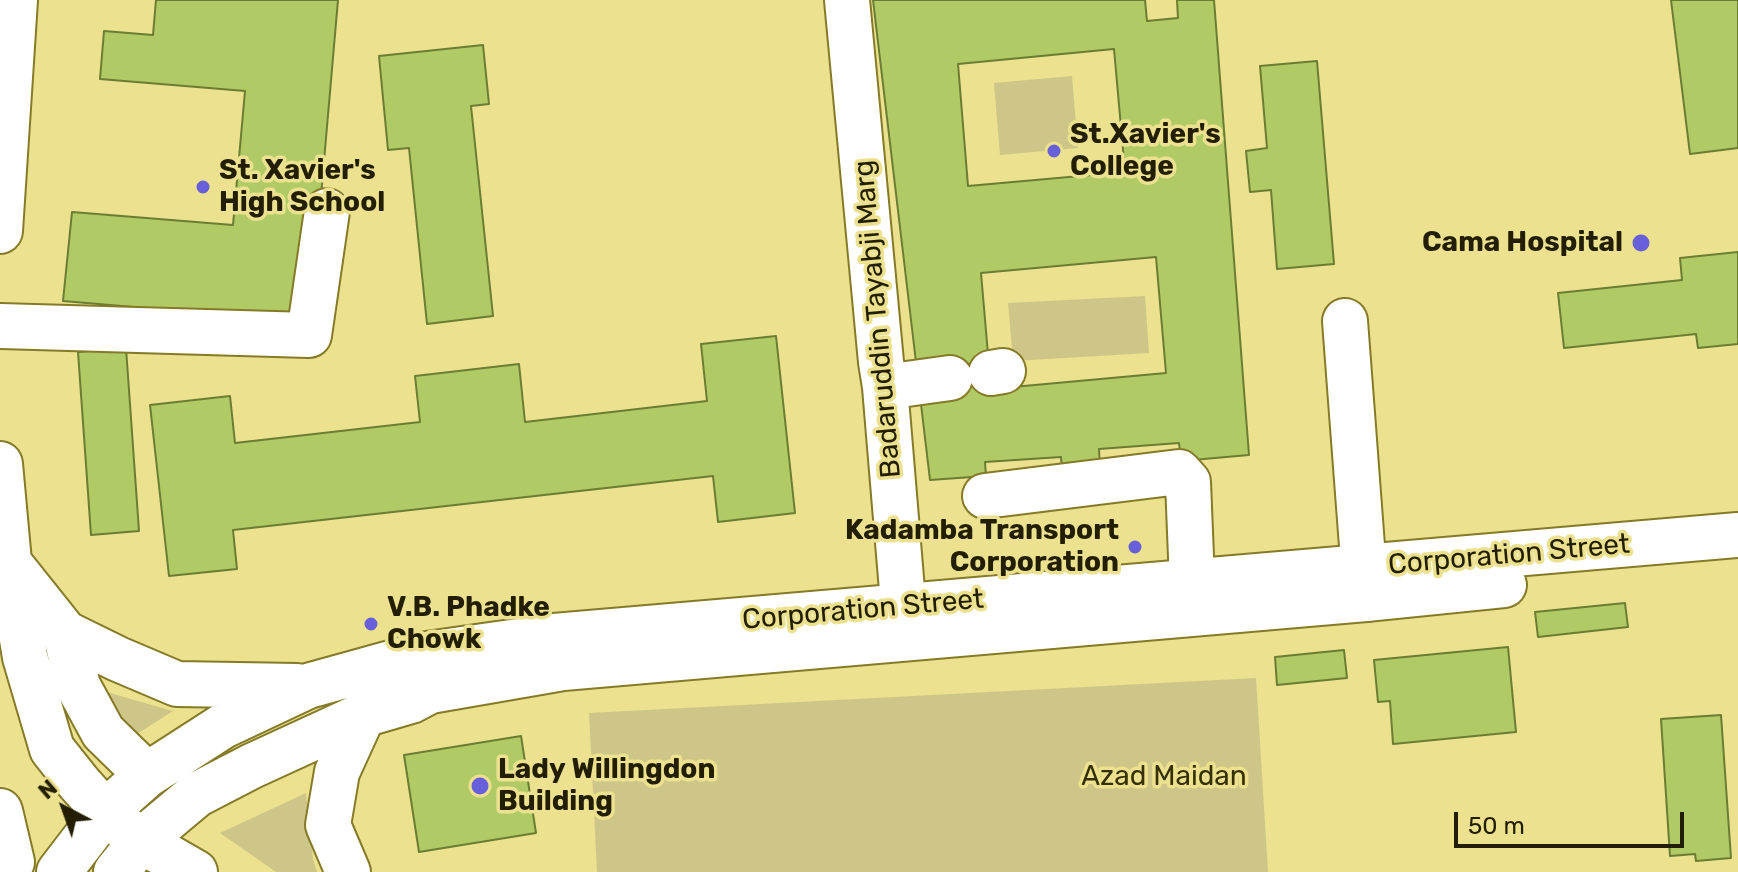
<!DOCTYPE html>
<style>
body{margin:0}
#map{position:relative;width:1738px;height:872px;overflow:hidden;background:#ebe18f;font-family:Rubik,sans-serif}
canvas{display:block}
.north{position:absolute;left:24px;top:768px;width:80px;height:80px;-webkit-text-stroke:6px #ebe18f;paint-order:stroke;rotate:319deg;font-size:22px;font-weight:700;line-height:32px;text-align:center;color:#231e00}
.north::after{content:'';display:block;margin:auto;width:28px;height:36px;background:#231e00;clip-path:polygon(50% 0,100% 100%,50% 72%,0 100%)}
.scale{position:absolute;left:1454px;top:812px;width:230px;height:36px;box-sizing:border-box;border:4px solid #231e00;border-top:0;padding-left:10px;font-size:24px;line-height:28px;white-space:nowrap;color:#231e00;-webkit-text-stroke:6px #ebe18f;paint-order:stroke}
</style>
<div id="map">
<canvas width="1738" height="872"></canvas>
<div class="north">N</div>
<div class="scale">50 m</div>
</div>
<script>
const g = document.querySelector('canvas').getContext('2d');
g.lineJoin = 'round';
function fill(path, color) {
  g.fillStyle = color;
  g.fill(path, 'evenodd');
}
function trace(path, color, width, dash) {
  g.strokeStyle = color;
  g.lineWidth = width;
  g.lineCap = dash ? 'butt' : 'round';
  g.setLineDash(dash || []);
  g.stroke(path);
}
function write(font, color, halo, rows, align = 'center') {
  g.font = font + ' Rubik,sans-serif';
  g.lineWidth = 7;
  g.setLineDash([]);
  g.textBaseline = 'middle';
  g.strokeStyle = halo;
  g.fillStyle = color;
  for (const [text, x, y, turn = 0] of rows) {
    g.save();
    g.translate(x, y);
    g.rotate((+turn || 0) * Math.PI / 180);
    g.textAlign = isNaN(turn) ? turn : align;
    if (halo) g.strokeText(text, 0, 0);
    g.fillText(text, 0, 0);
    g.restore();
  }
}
fill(new Path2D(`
 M1072 76 1078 148 1000 155 994 83Z
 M1145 296 1149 353 1013 361 1008 303Z
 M1256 678 1268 872H597L589 713Z
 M96 689 173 711 137 734Z
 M306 793 313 859 317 872H276L220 833Z`), '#cec688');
const building = new Path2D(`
 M156 0H338L310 322 63 301 72 212 233 225 245 91 100 79 104 31 153 35Z
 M873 0H1145L1147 21 1178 18 1177 0H1214L1249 455 1181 461 1179 443 1099 449 1100 467 1062 470 1061 457 985 462 986 476 930 480ZM1114 49 1125 172 968 186 958 64ZM1156 257 1166 373 991 389 981 273Z
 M1671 0H1738V148L1690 154Z
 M483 45 489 104 471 106 493 316 427 324 409 148 388 150 379 56Z
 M1317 61 1334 264 1277 269 1271 190 1250 192 1246 151 1267 148 1260 66Z
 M1738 252V344L1698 348 1696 334 1564 348 1558 293 1682 280 1680 258Z
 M776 336 795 513 718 522 713 476 233 530 237 569 169 576 150 405 230 396 235 443 420 422 415 376 519 364 525 422 707 401 701 344Z
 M126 348 139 531 91 535 78 352Z
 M1625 603 1628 627 1538 637 1535 612Z
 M1508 647 1516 732 1393 744 1390 701 1378 702 1374 660Z
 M1344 650 1347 678 1277 685 1275 657Z
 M1721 715 1731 858 1696 861 1695 854 1670 856 1661 719Z
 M521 736 536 833 419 852 404 755Z`);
fill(building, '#b0cb65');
trace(building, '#6a7d32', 2);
const minor = new Path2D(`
 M847 0 881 362 885 387 906 638
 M1345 321 1366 599
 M0 326 309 335 327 211
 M991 373 1003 371
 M885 387 950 378
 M985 496 1179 472 1188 482 1192 582`);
const major = new Path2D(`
 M0 231 15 0
 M0 464 9 562 25 657 52 749 79 783 105 812 141 841 195 872
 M10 564 65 633 118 659 177 684 297 686
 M65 633 78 686 103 732 147 775
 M0 811 12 862
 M59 872 105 812 147 775 223 726 308 686 420 655 554 636 1738 535
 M116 872 141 841 196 795 252 766 363 715 411 701 430 691 563 668 1366 599 1504 585
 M348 872 328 825 337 772 363 715`);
trace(minor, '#857a27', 48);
trace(major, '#857a27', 48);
trace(minor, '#fff', 44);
trace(major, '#fff', 44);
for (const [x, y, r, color] of [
 [1054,151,8,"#6860da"],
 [203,187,8,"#6860da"],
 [1641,243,10,"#6860da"],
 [1135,547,8,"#6860da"],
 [371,624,8,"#6860da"],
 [480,786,10,"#6860da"]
]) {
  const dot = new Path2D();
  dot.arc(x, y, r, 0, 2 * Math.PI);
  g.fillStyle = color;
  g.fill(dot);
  trace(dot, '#ebe18f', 3);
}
write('bold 28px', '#231e00', '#ebe18f', [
 ["St.Xavier's",1070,135],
 ["College",1070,167],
 ["St. Xavier's",219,171],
 ["High School",219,203],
 ["Cama Hospital",1623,243,"right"],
 ["Kadamba Transport",1119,531,"right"],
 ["Corporation",1119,563,"right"],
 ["V.B. Phadke",387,608],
 ["Chowk",387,640],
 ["Lady Willingdon",498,770],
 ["Building",498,802]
], 'left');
write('28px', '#231e00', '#ebe18f', [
 ["Badaruddin Tayabji Marg",878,319,-95],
 ["Corporation Street",1509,555,-5],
 ["Corporation Street",863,610,-5]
]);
write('28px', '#363000', '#ebe18f', [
 ["Azad Maidan",1164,777]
]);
</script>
